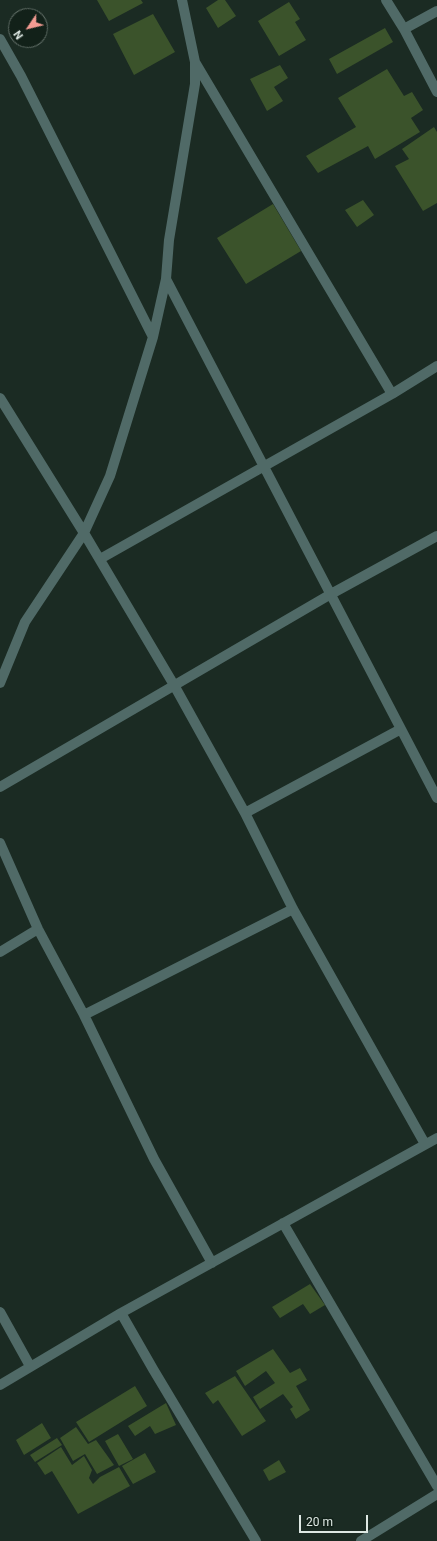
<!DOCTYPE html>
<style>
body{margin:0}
#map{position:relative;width:437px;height:1541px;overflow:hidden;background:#1b2b23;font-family:Roboto,sans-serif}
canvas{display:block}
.north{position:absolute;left:8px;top:8px;width:40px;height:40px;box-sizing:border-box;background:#122119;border:1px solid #64716a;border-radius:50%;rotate:235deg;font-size:11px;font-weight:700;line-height:16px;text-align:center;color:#dee8e3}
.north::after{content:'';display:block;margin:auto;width:14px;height:18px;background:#f59c93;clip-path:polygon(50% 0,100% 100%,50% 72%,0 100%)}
.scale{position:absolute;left:299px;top:1515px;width:69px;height:18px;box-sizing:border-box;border:2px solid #dee8e3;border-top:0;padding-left:5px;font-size:12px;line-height:14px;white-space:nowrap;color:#dee8e3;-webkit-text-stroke:3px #122119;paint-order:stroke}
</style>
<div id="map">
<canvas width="437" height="1541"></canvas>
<div class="north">N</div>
<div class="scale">20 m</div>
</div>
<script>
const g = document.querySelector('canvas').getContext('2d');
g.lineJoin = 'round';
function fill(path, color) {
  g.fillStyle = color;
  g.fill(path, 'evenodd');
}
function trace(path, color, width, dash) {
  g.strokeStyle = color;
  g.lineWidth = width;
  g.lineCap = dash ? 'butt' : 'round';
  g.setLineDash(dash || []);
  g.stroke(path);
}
fill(new Path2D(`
 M97 0H141L143 3 109 21Z
 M218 0H225L236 16 218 28 206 8Z
 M289 2 300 19 295 22 306 40 279 56 258 21Z
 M153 14 175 52 134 75 113 34Z
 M385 28 393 42 337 74 329 59Z
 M280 65 288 78 274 87 283 101 267 111 250 79Z
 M387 69 404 96 412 92 423 110 411 118 420 132 375 159 368 146 318 173 306 156 356 127 338 98Z
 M434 127 437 132V203L423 211 395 166 409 159 402 149Z
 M363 200 374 215 357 227 345 210Z
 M273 204 301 251 246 284 217 238Z
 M310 1284 325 1305 310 1314 303 1304 280 1318 272 1307Z
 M273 1349 290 1373 300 1368 307 1380 296 1386 310 1410 296 1419 290 1409 293 1407 283 1394 260 1409 253 1397 275 1383 266 1371 245 1386 236 1371Z
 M235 1376 266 1421 242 1436 218 1400 213 1404 205 1393Z
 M135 1386 147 1406 89 1442 76 1422Z
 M166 1403 176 1425 155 1434 150 1426 135 1436 128 1426Z
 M42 1423 51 1438 24 1455 16 1440Z
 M76 1427 88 1444 96 1440 114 1465 97 1474 85 1454 73 1461 60 1438Z
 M118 1434 133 1459 119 1466 105 1441Z
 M57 1438 62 1445 35 1462 30 1455Z
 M61 1447 72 1465 84 1456 92 1470 89 1478 93 1484 100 1477 119 1467 130 1486 78 1514 52 1471 45 1475 37 1463Z
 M145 1453 156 1472 133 1484 122 1466Z
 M279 1460 286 1472 269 1481 263 1470Z`), '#3b532b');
trace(new Path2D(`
 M386 0 404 29 437 92
 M404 29 437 11
 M0 39 21 76 153 337
 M195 62 392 394
 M166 279 437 798
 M0 398 84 533 174 685 245 813 293 909 425 1144
 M100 559 392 394 437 366
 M0 683 25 622 84 533 110 476 153 337 166 279 169 240 195 84V62L182 0
 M0 787 331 594 437 536
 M245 813 401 729
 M0 843 38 929 84 1015 154 1159 212 1263
 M0 952 38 929
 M84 1015 293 909
 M283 1223 437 1486
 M0 1312 30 1366
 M121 1313 153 1369 256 1541
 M0 1385 121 1313 437 1138
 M361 1541 437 1494`), '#506a67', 10);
</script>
